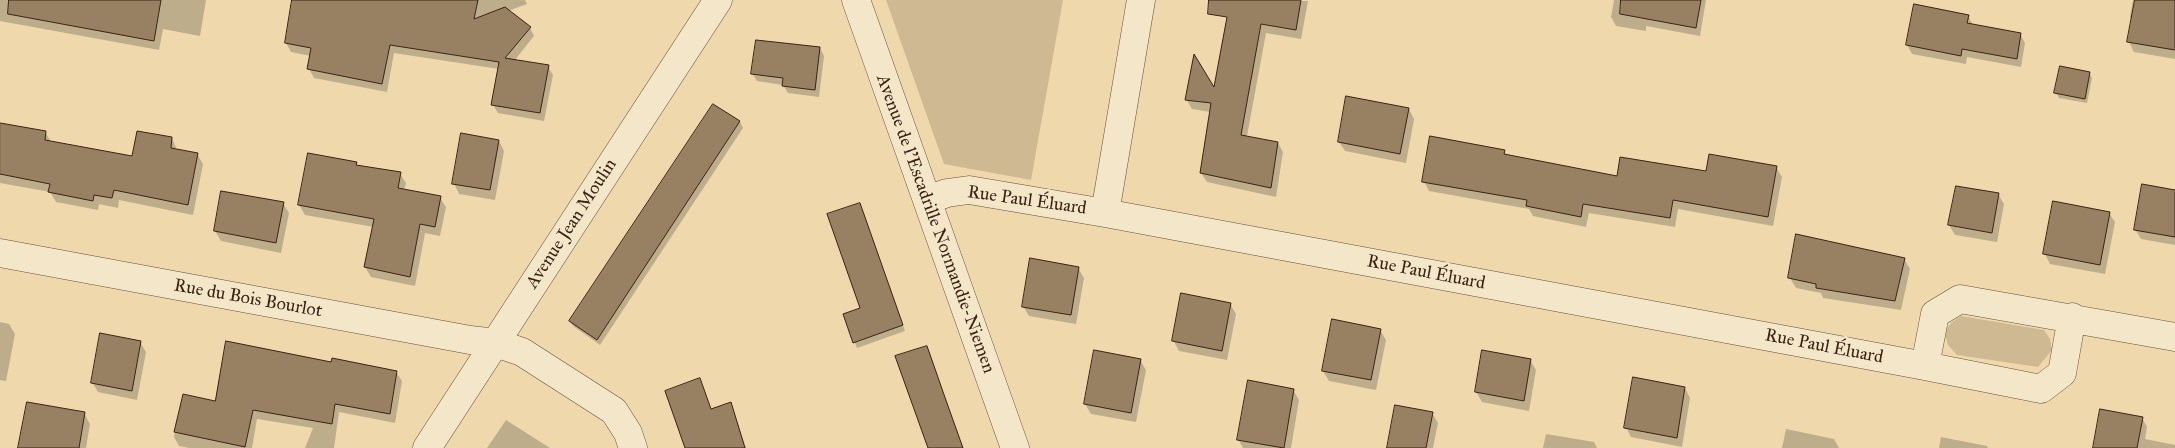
<!DOCTYPE html>
<meta charset="utf-8">
<style>
body{margin:0}
canvas{display:block;background:#eed8ac}
</style>
<canvas width="2175" height="448"></canvas>
<script>
const g = document.querySelector('canvas').getContext('2d');
g.lineJoin = 'round';
function fill(path, color) {
  g.fillStyle = color;
  g.fill(path, 'evenodd');
}
function trace(path, color, width, dash) {
  g.strokeStyle = color;
  g.lineWidth = width;
  g.lineCap = dash ? 'butt' : 'round';
  g.setLineDash(dash || []);
  g.stroke(path);
}
function write(font, color, halo, rows, align = 'center') {
  g.font = font + ' "IM FELL Great Primer",serif';
  g.lineWidth = 5;
  g.setLineDash([]);
  g.textBaseline = 'middle';
  g.strokeStyle = halo;
  g.fillStyle = color;
  for (const [text, x, y, turn = 0] of rows) {
    g.save();
    g.translate(x, y);
    g.rotate((+turn || 0) * Math.PI / 180);
    g.textAlign = isNaN(turn) ? turn : align;
    if (halo) g.strokeText(text, 0, 0);
    g.fillText(text, 0, 0);
    g.restore();
  }
}
fill(new Path2D(`
 M886 0H1063L1031 180 944 164Z
 M1961 316 2044 330 2050 339 2052 350 2038 367 1957 355 1948 345 1944 332 1952 322Z`), '#cfb992');
fill(new Path2D(`
 M0 0H206L200 36 163 29 159 50 0 21Z
 M294 0H525L527 4 508 11 530 28 534 36 514 61 548 67 553 75 544 121 498 113 493 105 499 69 394 53 387 92 314 78 309 69 311 56 291 52 286 43Z
 M1231 0 1308 1 1301 39 1266 33 1247 136 1278 143 1283 152 1276 197 1207 182 1201 173 1211 112 1192 109 1186 99 1215 90Z
 M1614 0H1706L1700 36 1646 26V31L1616 26 1611 17Z
 M2133 0H2175V59L2134 52 2129 42 2132 21 2130 17Z
 M1968 16 1973 25 2020 34 2025 43 2021 67 1967 57 1966 64 1912 54 1907 45Z
 M820 48 824 56 819 97 788 93 783 85 757 81 752 73Z
 M2089 73 2092 78 2087 103 2059 98 2056 93Z
 M714 106 740 122 743 128 600 345 573 326 570 321Z
 M1409 109 1414 119 1406 163 1345 151 1339 142Z
 M0 124 46 133 51 142 133 158 172 138 177 150 197 154 203 164 193 215 119 200 118 208 99 204 98 210 56 202 50 192 0 183Z
 M499 141 504 151 495 200 459 194 454 183Z
 M1504 151 1507 156 1618 177 1776 167 1782 177 1773 226 1678 209 1675 227 1589 213 1586 227 1533 216 1529 209 1429 191 1424 181Z
 M356 163 358 167 400 174 406 183 404 191 440 198 446 207 440 236 425 233 415 286 371 277 365 267 374 227 305 215 299 205Z
 M2175 192V245L2141 239 2135 229Z
 M1998 194 2004 204 1997 242 1955 235 1949 225Z
 M283 203 289 213 281 253 221 241 215 231Z
 M862 209 905 331 857 348 844 315 861 309Z
 M2109 213 2115 222 2105 274 2050 264 2045 254Z
 M1904 259 1910 269 1901 310 1823 298 1821 293 1796 288 1790 278Z
 M1078 268 1084 278 1076 324 1029 316 1023 306Z
 M1230 304 1236 314 1227 360 1179 351 1173 340Z
 M0 322 9 324 15 334 6 381 0 380Z
 M1380 330 1386 340 1376 390 1329 381 1323 371Z
 M140 342 146 352 137 400 98 392 92 382Z
 M926 347 929 352 963 448H929Z
 M1140 360 1146 370 1136 422 1091 414 1085 404Z
 M1530 360 1536 370 1529 411 1482 402 1476 392Z
 M332 364 396 372 402 381 395 423 339 412 334 448H305L313 428 257 419 252 448H189L179 446 174 437 183 395 216 402Z
 M1685 388 1690 398 1682 447 1631 437 1626 427Z
 M1293 390 1299 400 1291 448H1243L1238 439Z
 M731 403 746 448H686L711 410Z
 M84 413 90 424 86 448H20Z
 M1432 413 1438 423 1433 448H1389Z
 M2142 418 2147 427 2145 439 2175 445V448H2094Z
 M506 420 550 448H487Z
 M1786 429 1834 439 1839 448H1782Z
 M1546 434 1594 442 1597 448H1543Z
 M1941 437 1987 446 1988 448H1939Z`), '#0003');
const building = new Path2D(`
 M9 0H161L154 41 8 14Z
 M292 0H478L474 19 505 7 531 27 505 58 549 65 540 113 491 105 499 62 390 45 382 84 307 69 311 48 285 43Z
 M1209 0H1301L1296 30 1261 24 1241 135 1278 142 1271 188 1200 173 1211 103 1185 100 1194 54 1214 87 1227 17 1208 14Z
 M1621 0H1701L1696 28 1620 14Z
 M2135 0H2175V50L2127 42Z
 M1914 4 1969 15 1967 23 2021 33 2017 59 1962 49 1961 56 1906 45Z
 M756 40 820 47 815 90 782 86 783 78 751 74Z
 M2060 66 2090 72 2085 99 2054 93Z
 M1346 96 1409 108 1400 154 1338 142Z
 M713 104 740 121 597 340 569 321Z
 M0 123 46 131 45 140 132 156 137 131 172 137 171 148 198 153 188 205 114 190 112 198 94 195 93 201 48 192 50 184 0 174Z
 M461 133 499 140 490 190 452 184Z
 M1430 136 1505 150 1504 154 1617 176 1620 157 1706 171 1709 154 1777 166 1768 217 1673 200 1670 218 1583 204 1581 217 1526 206 1527 200 1422 182Z
 M308 153 357 162 356 165 401 172 398 188 441 196 435 227 420 224 410 277 364 267 374 219 298 205Z
 M2142 184 2175 190V237L2134 230Z
 M1956 186 1999 193 1992 233 1948 225Z
 M221 191 284 202 276 243 214 231Z
 M2053 201 2110 212 2100 265 2043 254Z
 M860 203 903 325 853 343 843 314 860 308 827 214Z
 M1796 234 1905 258 1895 301 1816 288V284L1788 278Z
 M1030 258 1079 267 1071 315 1022 307Z
 M1181 293 1231 303 1222 351 1172 341Z
 M1332 319 1381 329 1371 380 1322 371Z
 M100 333 141 341 132 391 91 383Z
 M226 341 331 362 332 358 397 371 390 414 335 404 332 424 253 410 245 447 174 432 183 394 215 401Z
 M927 346 948 406 963 448H928L895 356Z
 M1094 350 1141 359 1131 413 1084 404Z
 M1482 350 1531 359 1524 401 1475 392Z
 M1633 377 1685 387 1677 438 1624 428Z
 M700 378 711 409 731 402 745 448H685L665 391Z
 M1248 380 1294 389 1284 448 1237 440Z
 M27 402 85 412 79 448H18Z
 M1395 405 1433 412 1426 448H1387Z
 M2100 409 2143 417 2137 448H2093Z`);
fill(building, '#988163');
trace(building, '#3a2314', 1);
const minor = new Path2D(`
 M856 0 1015 448
 M927 200 947 193 969 190 1105 213 1925 366 1935 314 1960 299 2175 337
 M1105 213 1141 0
 M0 253 470 340 496 343 522 352 614 411 628 433 633 448
 M1925 366 2041 389 2062 373 2072 317
 M427 448 718 0`);
trace(minor, '#67503a', 29);
trace(minor, '#f4e6c9', 28);
write('18px', '#3a2314', '#f4e6c9', [
 ["Rue Paul Éluard",1027,201,8],
 ["Avenue Jean Moulin",572,224,-57],
 ["Avenue de l'Escadrille Normandie-Niemen",935,224,70],
 ["Rue Paul Éluard",1426,273,11],
 ["Rue du Bois Bourlot",248,299,10],
 ["Rue Paul Éluard",1824,347,11]
]);
</script>
